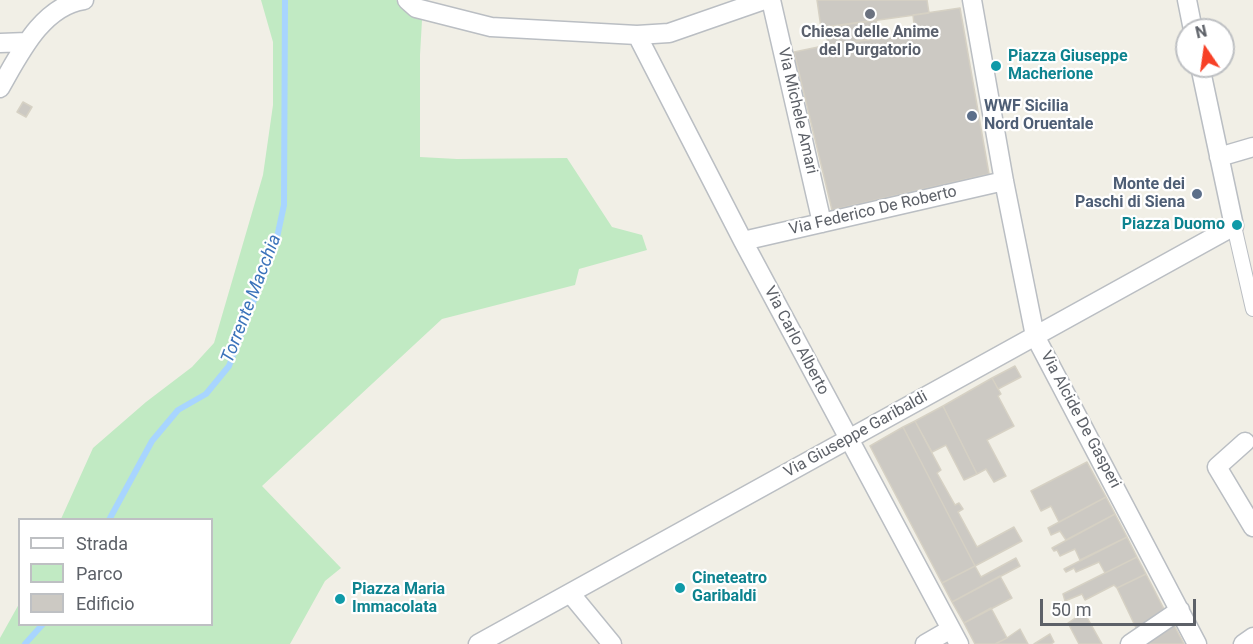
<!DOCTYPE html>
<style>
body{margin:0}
#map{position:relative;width:1253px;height:644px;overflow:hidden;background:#f1efe6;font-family:Roboto,sans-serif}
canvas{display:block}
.legend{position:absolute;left:18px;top:518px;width:195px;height:108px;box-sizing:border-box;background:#fff;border:2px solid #bec0c3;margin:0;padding:8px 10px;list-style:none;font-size:18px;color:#5d6168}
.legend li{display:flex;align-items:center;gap:12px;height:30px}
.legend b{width:30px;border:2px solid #bec0c3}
.north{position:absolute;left:1175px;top:18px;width:60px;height:60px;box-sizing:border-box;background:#fff;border:2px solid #bec0c3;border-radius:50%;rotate:347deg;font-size:16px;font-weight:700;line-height:24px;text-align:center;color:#5d6168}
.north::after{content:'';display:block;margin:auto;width:21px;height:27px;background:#f74026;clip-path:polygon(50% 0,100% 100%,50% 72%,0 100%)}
.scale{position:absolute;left:1040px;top:599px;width:156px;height:27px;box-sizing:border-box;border:3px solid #5d6168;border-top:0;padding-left:8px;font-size:18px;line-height:21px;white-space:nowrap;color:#5d6168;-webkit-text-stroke:4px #fff;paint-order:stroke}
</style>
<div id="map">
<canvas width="1253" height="644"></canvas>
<ul class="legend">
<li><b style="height:8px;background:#fff"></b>Strada</li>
<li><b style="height:16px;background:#c1eac3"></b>Parco</li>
<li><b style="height:16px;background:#ccc9c3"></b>Edificio</li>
</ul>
<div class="north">N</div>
<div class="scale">50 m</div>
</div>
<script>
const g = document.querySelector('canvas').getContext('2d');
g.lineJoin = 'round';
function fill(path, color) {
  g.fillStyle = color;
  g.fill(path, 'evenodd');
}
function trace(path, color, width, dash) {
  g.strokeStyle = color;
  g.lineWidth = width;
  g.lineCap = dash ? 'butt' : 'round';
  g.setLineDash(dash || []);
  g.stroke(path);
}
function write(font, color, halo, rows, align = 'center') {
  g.font = font + ' Roboto,sans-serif';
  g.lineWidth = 4.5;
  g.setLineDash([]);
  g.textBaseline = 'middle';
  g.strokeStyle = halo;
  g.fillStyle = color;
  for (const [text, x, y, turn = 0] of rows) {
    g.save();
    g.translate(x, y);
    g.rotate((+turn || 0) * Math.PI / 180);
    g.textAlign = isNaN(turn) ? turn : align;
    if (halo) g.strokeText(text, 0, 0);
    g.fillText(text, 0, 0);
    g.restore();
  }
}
fill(new Path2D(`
 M261 0H396L422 20 420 55V157L457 159 567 158 612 227 642 235 647 250 579 269 575 285 442 319 262 486 341 568 325 581 290 644H0V638L19 604 20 624H212V520L61 519 93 448 146 402 192 367 214 343 263 175 273 105V42Z`), '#c1eac3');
trace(new Path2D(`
 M109 520 152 441 178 410 206 394 229 366 276 242 284 205 285 0
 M25 644 43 624`), '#a8d5ff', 6);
const building = new Path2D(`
 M817 0H927L929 13 821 28Z
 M960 8 989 174 832 210 794 52 828 45 915 34 913 15Z
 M876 20 880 38 828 45 825 27Z
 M23 102 32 107 26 117 17 112Z
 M1015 366 1021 377 998 389 992 378Z
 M992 378 1001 394 998 396 1014 426 987 440 1006 476 994 482 986 469 977 474 943 406Z
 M943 406 977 474 964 480 946 445 932 452 915 421Z
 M915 421 941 470 937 473 955 505 959 503 963 509 958 512 977 547 1014 527 1022 541 975 566 903 427Z
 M903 427 975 566 942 583 870 446Z
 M1087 462 1106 497 1059 522 1051 506 1041 511 1031 491Z
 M1106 497 1115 514 1066 540 1060 531 1051 535 1048 528Z
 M1115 514 1127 537 1080 560 1075 549 1060 556 1057 550 1054 551 1052 548Z
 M1127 537 1137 557 1105 573 1099 562 1076 572 1074 568 1066 572 1064 569Z
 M1137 557 1146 574 1117 588 1114 585 1085 600 1082 594 1065 601 1063 594Z
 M1016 558 1020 566 952 602 942 583 975 566 981 577Z
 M1146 574 1166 613 1138 632 1117 588Z
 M1000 576 1012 598 964 623 952 602Z
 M991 608 1007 638 995 644H975L964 623Z
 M1084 612 1102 644H1079L1068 623Z
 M1173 623 1184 644H1149L1147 641Z
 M1020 629 1028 644H995L1007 638Z
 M1050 634 1054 642 1051 644H1034Z`);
fill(building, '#ccc9c3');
trace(building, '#d6d1c4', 1.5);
const pedestrian = new Path2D(`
 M1234 226 1253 309`);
const minor = new Path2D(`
 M407 0 416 8 491 27 637 35 669 33 764 0
 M771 0 822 223
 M972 0 1004 181 1035 336 1197 644
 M1187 0 1193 30
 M637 35 743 241 959 644
 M0 43 27 42
 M0 88C19 55 42 6 84 0
 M1219 157 1253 147
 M743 241 1004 181
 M1245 442 1217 467 1253 527
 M570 593 612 644
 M478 644 1234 226 1200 66
 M925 644 951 629
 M1130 644 1180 610
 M1243 644 1253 637`);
trace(pedestrian, '#babec3', 16);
trace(minor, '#babec3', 21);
trace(pedestrian, '#fff', 14);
trace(minor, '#fff', 18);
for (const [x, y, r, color] of [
 [870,14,6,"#6b7280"],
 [996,66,6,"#0f9aa8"],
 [972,116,6,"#5c6f8a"],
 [1197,194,6,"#5c6f8a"],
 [1237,225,6,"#0f9aa8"],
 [680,588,6,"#0f9aa8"],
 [340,599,6,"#0f9aa8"]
]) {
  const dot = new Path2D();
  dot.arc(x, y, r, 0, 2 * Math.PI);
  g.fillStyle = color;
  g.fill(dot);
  trace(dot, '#fff', 2);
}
write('bold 16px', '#5b616d', '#fff', [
 ["Chiesa delle Anime",870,33],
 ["del Purgatorio",870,51]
]);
write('bold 16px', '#0d838f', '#fff', [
 ["Piazza Giuseppe",1008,57],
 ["Macherione",1008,75],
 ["Piazza Duomo",1225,225,"right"],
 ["Cineteatro",692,579],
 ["Garibaldi",692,597],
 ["Piazza Maria",352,590],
 ["Immacolata",352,608]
], 'left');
write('bold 16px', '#4e5e75', '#fff', [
 ["WWF Sicilia",984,107],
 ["Nord Oruentale",984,125],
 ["Monte dei",1185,185,"right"],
 ["Paschi di Siena",1185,203,"right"]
], 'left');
write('16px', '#5d6168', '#fff', [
 ["Via Michele Amari",797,111,77],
 ["Via Federico De Roberto",873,211,-13],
 ["Via Carlo Alberto",796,341,62],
 ["Via Alcide De Gasperi",1080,420,62],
 ["Via Giuseppe Garibaldi",856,435,-29]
]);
write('italic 18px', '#3b73ba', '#fff', [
 ["Torrente Macchia",252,299,-69]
]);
</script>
